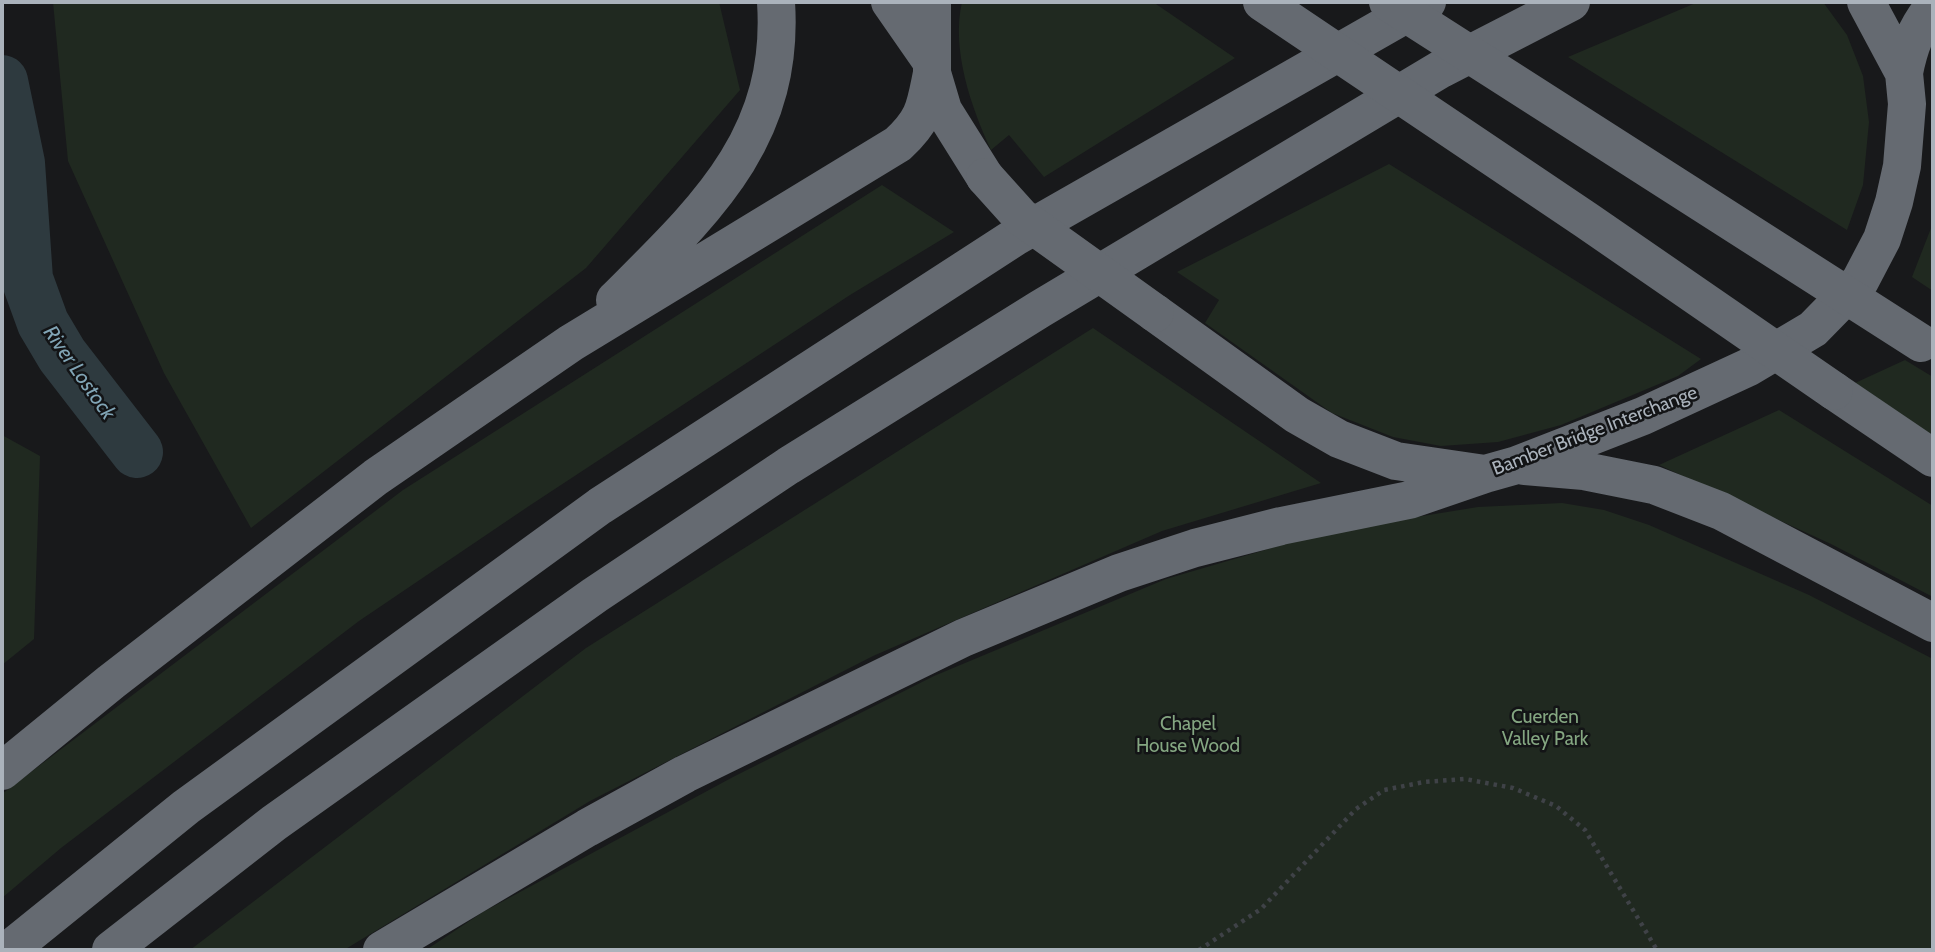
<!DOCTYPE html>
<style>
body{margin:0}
#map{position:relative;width:1935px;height:952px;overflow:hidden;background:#18191b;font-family:Cabin,sans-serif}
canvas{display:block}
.frame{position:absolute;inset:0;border:4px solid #aab2bb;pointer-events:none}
</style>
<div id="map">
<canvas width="1935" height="952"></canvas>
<div class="frame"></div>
</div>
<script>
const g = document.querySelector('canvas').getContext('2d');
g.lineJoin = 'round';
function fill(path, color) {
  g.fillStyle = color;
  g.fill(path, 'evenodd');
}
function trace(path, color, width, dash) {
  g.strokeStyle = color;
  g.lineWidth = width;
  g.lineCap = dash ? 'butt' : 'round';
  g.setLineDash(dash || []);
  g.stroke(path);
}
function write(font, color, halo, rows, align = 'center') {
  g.font = font + ' Cabin,sans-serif';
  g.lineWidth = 5;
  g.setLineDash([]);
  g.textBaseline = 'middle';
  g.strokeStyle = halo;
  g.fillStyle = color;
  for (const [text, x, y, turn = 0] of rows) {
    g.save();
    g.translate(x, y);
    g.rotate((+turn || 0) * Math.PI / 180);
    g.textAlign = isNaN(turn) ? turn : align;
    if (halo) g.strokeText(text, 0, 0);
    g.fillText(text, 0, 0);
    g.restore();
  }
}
fill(new Path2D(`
 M53 2H719L740 90 586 268 251 528 164 373 68 161Z
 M962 2H1153L1235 58 1044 177 1009 135 991 150C971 107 951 49 962 2Z
 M1698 2H1823L1847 35 1863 76 1869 122 1863 185 1847 230 1568 57Z
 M1389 164 1701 359 1678 376 1561 425 1498 442 1441 446 1393 437 1332 413 1205 323 1219 300 1177 272Z
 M882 185 954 232 850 295 529 506 359 621 61 848 2 898V794L403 490Z
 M1933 223V291L1912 277Z
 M1093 328 1321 483 1162 531 873 656 590 801 344 950H190L586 648Z
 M1905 360 1933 377V436L1855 383Z
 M1779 410 1933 506V597L1831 544 1659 465Z
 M2 435 40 456 34 639 2 665Z
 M1562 503 1604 510 1649 525 1809 595 1933 659V950H426L483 912 733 777 934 676 1166 579 1330 531 1478 507Z`), '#202920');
trace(new Path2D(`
 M2 81 19 163 27 279 43 323 62 355 137 452`), '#2e3a3f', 52);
trace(new Path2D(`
 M1199 950 1261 909 1356 809 1384 790 1424 782 1465 779 1513 788 1556 806 1585 830 1657 950`), '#3f4247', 4.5, [3.5, 5]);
trace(new Path2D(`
 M890 2 931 61
 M932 2V73L943 110 985 177
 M1904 73C1909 47 1916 28 1933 7
 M615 300C704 211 785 139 776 2
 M1155 313 1297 415 1339 439 1396 461 1485 474 1517 465 1643 416 1749 367 1813 329 1860 281 1882 239 1894 202 1902 166 1907 104 1904 73 1866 2
 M1834 391 1933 458
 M1525 466 1584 471 1654 485 1721 511 1933 623
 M2 771 111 682 376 477 571 343 898 144C925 119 925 107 932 73
 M9 950 186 807 600 506 1015 237 1427 2
 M111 950 274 823 595 595 788 466 1040 309 1441 69 1571 2
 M382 950 587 828 685 774 963 638 1119 573 1195 548 1281 526 1409 500 1485 474`), '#656a71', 38);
trace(new Path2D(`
 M1262 2 1586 220 1834 391
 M1388 2 1921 343
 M985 177 1021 217 1155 313`), '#656a71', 38);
write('19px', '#aab2bb', '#131416', [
 ["Bamber Bridge Interchange",1595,431,-21]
]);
write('19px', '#84a681', '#131416', [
 ["Cuerden",1545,717],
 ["Valley Park",1545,739],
 ["Chapel",1188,724],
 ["House Wood",1188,746]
]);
write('italic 21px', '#81a5b6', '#131416', [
 ["River Lostock",79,373,55]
]);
</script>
